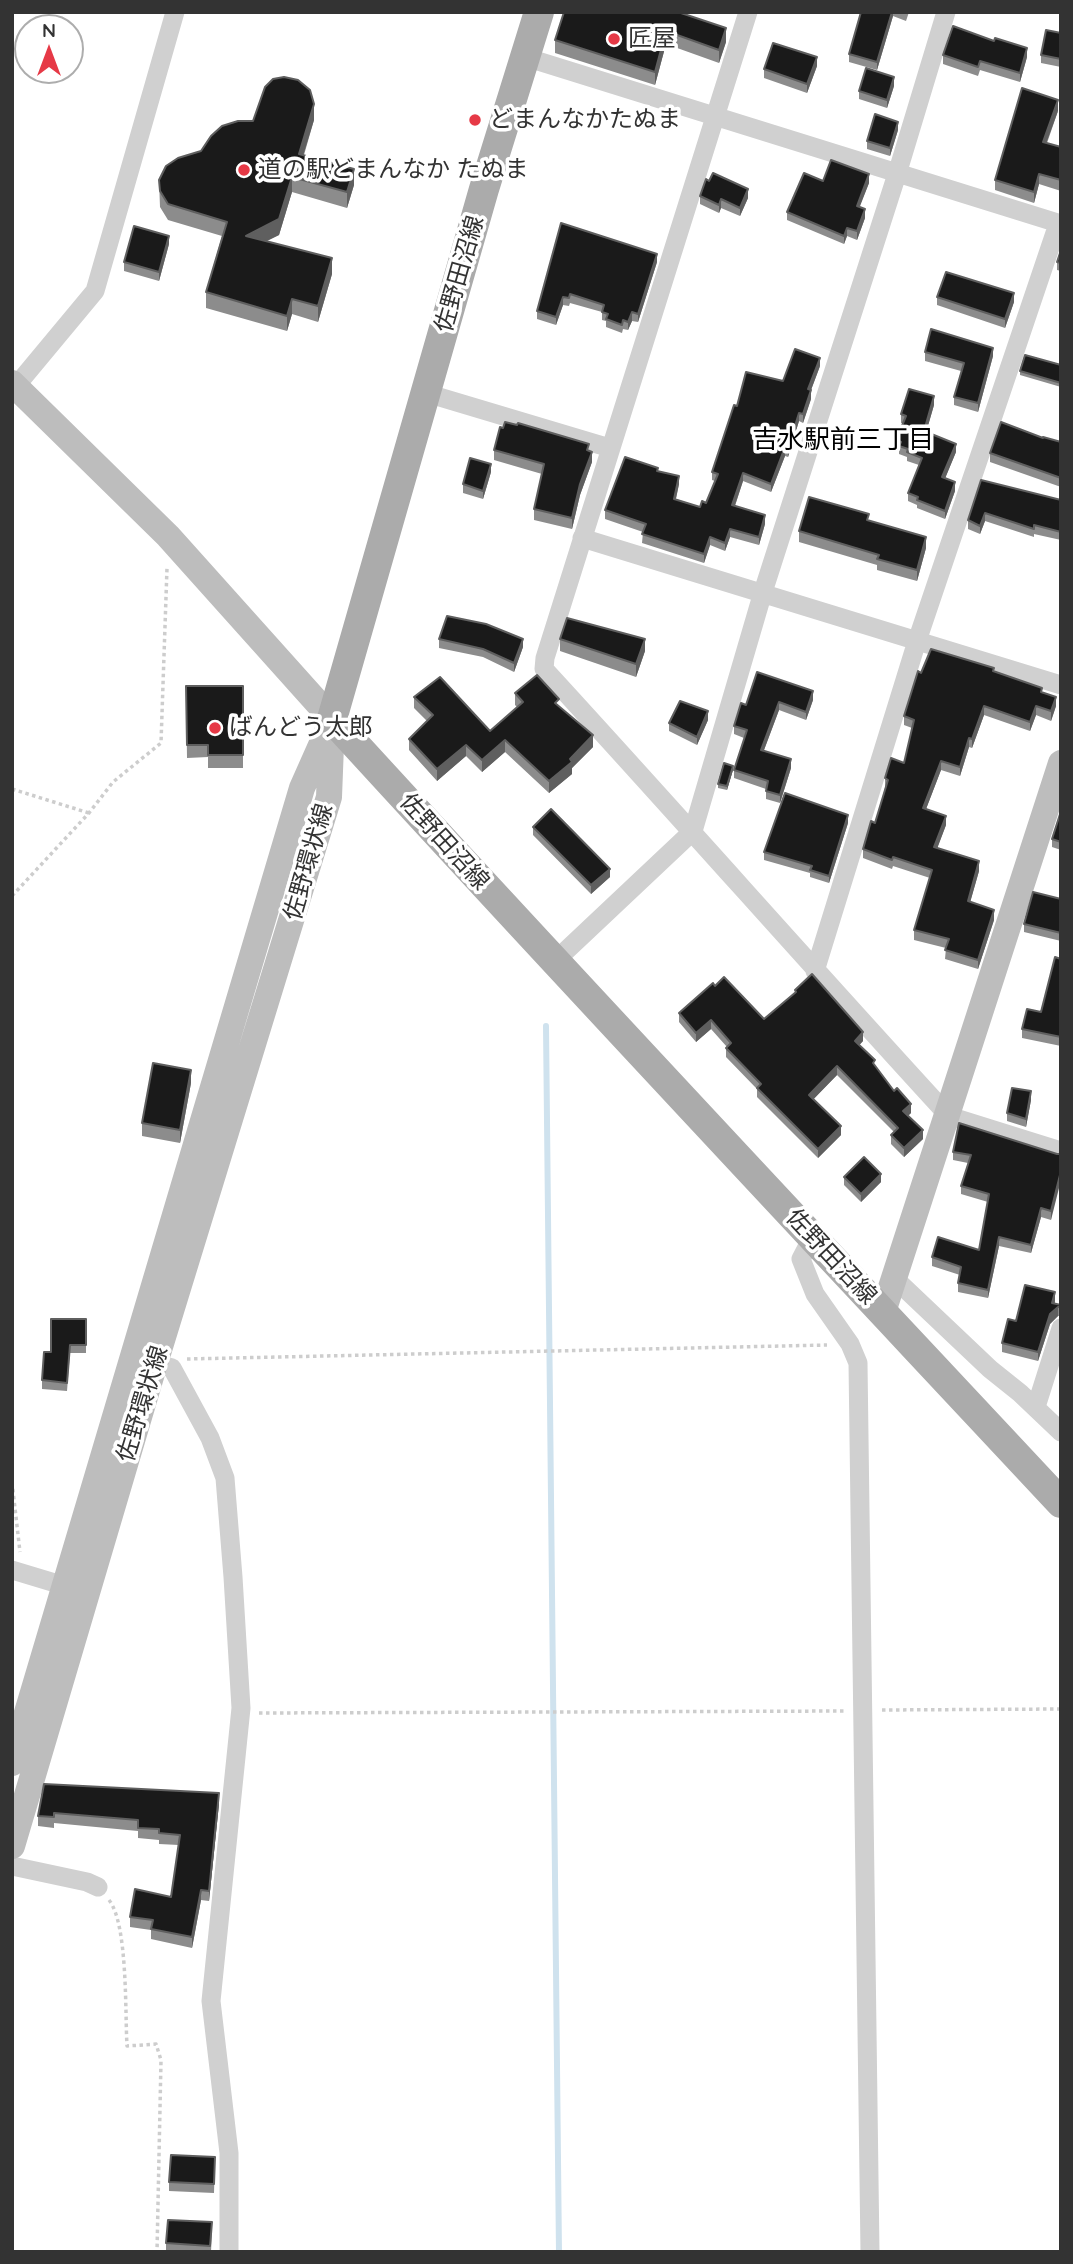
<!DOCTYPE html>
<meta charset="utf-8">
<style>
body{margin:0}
#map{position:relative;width:1073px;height:2264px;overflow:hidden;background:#fff;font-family:Quicksand,sans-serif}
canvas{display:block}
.frame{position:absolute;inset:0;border:14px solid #333;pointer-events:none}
.north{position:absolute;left:14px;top:14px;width:70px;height:70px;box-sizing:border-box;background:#fff;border:2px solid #adadad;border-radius:50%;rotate:0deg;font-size:19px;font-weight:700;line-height:28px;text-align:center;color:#333}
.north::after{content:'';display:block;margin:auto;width:24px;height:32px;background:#e63946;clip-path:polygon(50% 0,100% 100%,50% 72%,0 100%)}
</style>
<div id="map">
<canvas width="1073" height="2264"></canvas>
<div class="frame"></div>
<div class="north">N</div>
</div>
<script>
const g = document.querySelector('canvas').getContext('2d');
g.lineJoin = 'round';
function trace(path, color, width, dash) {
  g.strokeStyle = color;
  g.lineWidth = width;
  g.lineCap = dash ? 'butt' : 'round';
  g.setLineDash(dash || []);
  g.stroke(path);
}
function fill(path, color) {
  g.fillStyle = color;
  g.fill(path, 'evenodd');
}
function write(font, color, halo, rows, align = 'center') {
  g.font = font + ' Quicksand,"Noto Sans JP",sans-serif';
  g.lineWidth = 7;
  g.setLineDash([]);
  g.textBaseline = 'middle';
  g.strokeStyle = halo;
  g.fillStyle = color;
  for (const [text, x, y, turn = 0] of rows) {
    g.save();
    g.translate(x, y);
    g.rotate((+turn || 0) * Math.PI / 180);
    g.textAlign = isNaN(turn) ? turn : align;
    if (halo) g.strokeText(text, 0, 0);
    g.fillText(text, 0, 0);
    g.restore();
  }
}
trace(new Path2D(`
 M546 1026 559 2252`), '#cfe2ee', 6);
trace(new Path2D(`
 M12 789 89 813
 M12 896 89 813 113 782 161 743 167 568
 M187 1359 827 1345
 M12 1482 20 1552
 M882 1710 1061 1709
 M259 1713 846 1711
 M109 1900C128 1924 125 2013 127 2046L156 2044 161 2060 157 2252`), '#cdcdcd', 3.5, [3.5, 3.5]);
trace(new Path2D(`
 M748 12 545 658 544 669C679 816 811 966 946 1113
 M525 57 1061 224
 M16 386 95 291 175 12
 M426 393 610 448
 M582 538 1061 685
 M554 962 693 831 763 592 897 174 946 12
 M815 971 917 641 1058 224
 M946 1115 1061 1151
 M813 1236 801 1259 815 1294 850 1344 858 1363 870 2252
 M894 1278 990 1369 1020 1393 1061 1432
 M142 1360 172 1368 210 1438 225 1478 233 1577 241 1708 211 2001 229 2153V2252
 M1036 1407 1061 1328
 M12 1570 75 1589
 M12 1866 87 1882 98 1887`), '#d0d0d0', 19);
trace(new Path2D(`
 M12 383 168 536 332 719
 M883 1312 1061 763
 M12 1763 302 788 326 734
 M12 1846 155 1363 329 797 332 719`), '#bdbdbd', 26);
trace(new Path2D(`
 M539 12 484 189 332 719C573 983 817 1242 1061 1503`), '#ababab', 30);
fill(new Path2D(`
 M564 12 726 42 719 63 666 44 655 85 555 53V40Z
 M861 12H909L906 21 893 16 877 70 849 62V54Z
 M1061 33V67L1041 63V55Z
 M943 55 1027 57 1020 82 980 70 978 76 943 64Z
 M817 66 807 93 764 78V69Z
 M894 86 887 108 859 99V91Z
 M1058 111 1047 143 1061 147V191L1039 184 1034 203 995 190V180Z
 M314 120 304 155 354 185 347 208 292 192 279 235 267 241 332 274 318 322 292 314 287 331 206 308V292L222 236 168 220 160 207 159 180 201 151 253 121Z
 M898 130 890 156 867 149V141Z
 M823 181 869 183 859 207 865 218 857 240 847 236 844 244 787 220V212Z
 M700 196 748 198 740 216 721 208 719 213 700 204Z
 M561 223 657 262 638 322 632 321 628 330 623 329 622 333 606 327V321L602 320V312L570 303 569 306 563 305 556 325 537 319V311Z
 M169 244 159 281 124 271V262Z
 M1061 250V271L1057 270V262Z
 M937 297 1014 302 1005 328 937 305Z
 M925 352 993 356 978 412 954 405V397L961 371 925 361Z
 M1061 365V387L1020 375V371Z
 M820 366 811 390V399L803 423 799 421 788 457 785 456 771 492 743 481 735 506 765 524 759 545 730 537 725 551 710 545 704 563 642 543 643 532 605 519V510L658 472 679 484 676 499 700 507 706 503 715 481 712 480V472L737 406 783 381Z
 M934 405 926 432 956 452 945 478 955 491 945 519 917 508V505L908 501V493L919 465 907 461V457L899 454V450L896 449V440L903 423H901V414Z
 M1043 438 1061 442V487L990 462V453Z
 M494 450 589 451 592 462 580 495 572 529 534 520V509L542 474 494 460Z
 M491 472 483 499 463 493V484Z
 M981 480 1061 500V540L1034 534V537L985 521 980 534 968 529V520Z
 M869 521 926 548 917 581 877 570V565L799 542V531Z
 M439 639 523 647 514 672 483 657 439 648Z
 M560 639 645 651 636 677 560 651Z
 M994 671 1042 692 1056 706 1051 721 1036 715 1030 731 984 715 972 748 969 747 960 776 941 770 926 809 946 825 937 848 979 871 970 902 994 920 978 969 945 959 946 948 914 940V930L930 878 893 866 892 869 863 858V849L875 823 885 788V778L904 763 912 728 904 725V716L921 673Z
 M186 686H243V768H208V757L187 758Z
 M515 693 559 707 593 747 572 768V774L549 793 505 752 482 772 466 756 437 781 409 750V739L427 721 414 708V697L490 731 517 707 515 705Z
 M813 700 806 720 779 710 764 750 791 768 780 803 766 799V789L734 778V770L744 738 734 734V726L746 705Z
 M708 720 697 745 669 731V723Z
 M733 770 727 790 718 788V784Z
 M1061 811V850L1052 847V839Z
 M848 823 829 883 810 877V873L764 860V852Z
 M533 827 610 877 591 894 533 835Z
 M1061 899V941L1024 932V924Z
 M1061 959V1046L1022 1038V1029L1041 1012Z
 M715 986 764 1019 795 993V990L863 1041 859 1045 911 1113 908 1116 923 1139 904 1157 891 1144V1135L894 1132 837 1075 813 1099 841 1135 818 1158 757 1097V1089L726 1057V1048L727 1047 711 1029 696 1042 679 1022V1013Z
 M191 1083 180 1143 142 1136V1123Z
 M1031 1100 1026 1127 1007 1121V1113Z
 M953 1152 1057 1154 1051 1220 1041 1217 1031 1253 999 1246 988 1298 958 1292V1283L960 1275 932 1266V1257L979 1250 988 1202 961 1194V1186L968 1163 953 1160Z
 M844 1177 881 1182 861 1202 844 1185Z
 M1055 1301V1304L1061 1305V1316H1058L1050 1324 1038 1361 1002 1352V1343L1016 1321Z
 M86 1319V1353H70L67 1391 42 1389V1380L51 1352Z
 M44 1784 219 1804 209 1901 201 1900 192 1948 151 1939V1930L130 1927V1917L171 1897 179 1845 159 1844V1840L138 1838V1831L54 1823V1828L38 1826V1816Z
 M215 2157 214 2193 169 2191V2182Z
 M212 2231 211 2252H166V2243Z`), '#8c8c8c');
fill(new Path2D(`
 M892 12H893V16L877 70V62Z
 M726 28V42L719 63V50Z
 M666 31V44L655 85V72Z
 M1027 48V57L1020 82V73Z
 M817 57V66L807 93V84Z
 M894 77V86L887 108V100Z
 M1058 100V111L1043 152V142Z
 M314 104V120L299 169V154Z
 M898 122V130L890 156V148Z
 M354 169V185L347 208V192Z
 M869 174V183L857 214V206Z
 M1039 174V184L1034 203V192Z
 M292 177V192L279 235 246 251V236Z
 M748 189V198L740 216V208Z
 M721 199V208L719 213V205Z
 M865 209V218L857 240V231Z
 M847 228V236L844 244V236Z
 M169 236V244L159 281V272Z
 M657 254V262L638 322V314Z
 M332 258V274L318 322V306Z
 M1014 293V302L1005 328V319Z
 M563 297V305L556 325V317Z
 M292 299V314L287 331V316Z
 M632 312V321L628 330V322Z
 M993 348V356L978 412V403Z
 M820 358V366L808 398V389Z
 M811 390V399L803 423V414Z
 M934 396V405L924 440V431Z
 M799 413V421L788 457V448Z
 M956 444V452L942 486V477Z
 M785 447V456L771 492V484Z
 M592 452V462L580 495 572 529V518L580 484Z
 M491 464V472L483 499V491Z
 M743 473V481L732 514V505Z
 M679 476V484L674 507V499Z
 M955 482V491L945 519V511Z
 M985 513V521L980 534V526Z
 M765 515V524L759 545V537Z
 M730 529V537L725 551V543Z
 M710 537V545L704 563V554Z
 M926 537V548L917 581V570Z
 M523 639V647L514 672V663Z
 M645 639V651L636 677V664Z
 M813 691V700L806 720V712Z
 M1056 697V706L1051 721V711Z
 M779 702V710L761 758V750Z
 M984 706V715L972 748V739Z
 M1036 706V715L1030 731V722Z
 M708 711V720L697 745V737Z
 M593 735V747L572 768V774L549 793V781Z
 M969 738V747L960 776V767Z
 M505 740V752L482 772V760Z
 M466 745V756L437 781V769Z
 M791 759V768L780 803V795Z
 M941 761V770L923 817V808Z
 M733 766V770L727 790V786Z
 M848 815V823L829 883V876Z
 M946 816V825L934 857V847Z
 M979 861V871L968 910V901Z
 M610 869V877L591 894V885Z
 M994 910V920L978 969V960Z
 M711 1020V1029L696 1042V1033Z
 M863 1032V1041L855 1050V1041Z
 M837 1066V1075L809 1104V1095Z
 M191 1070V1083L180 1143V1130Z
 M1031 1091V1100L1026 1127V1119Z
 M911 1104V1113L903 1120V1111Z
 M841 1126V1135L818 1158V1149Z
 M923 1130V1139L904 1157V1148Z
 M1061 1171V1180L1051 1220V1211Z
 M881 1174V1182L861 1202V1194Z
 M1041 1208V1217L1031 1253V1245Z
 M999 1237V1246L988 1298V1290Z
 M1055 1292V1301L1053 1312 1058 1307V1316L1050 1324 1038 1361V1352Z
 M219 1793V1804L209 1901V1891Z
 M201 1890V1900L192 1948V1937Z`), '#5f5f5f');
const building = new Path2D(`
 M564 12H678L726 28 719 50 666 31 655 72 555 40Z
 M861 12H892L877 62 849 54Z
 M953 26 994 41 995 38 1027 48 1020 73 980 61 978 67 943 55Z
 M1046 30 1061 33V59L1041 55Z
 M773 43 817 57 807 84 764 69Z
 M866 68 894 77 887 100 859 91Z
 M284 77 298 80 310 90 314 104 299 154 354 169 347 192 292 177 279 219 246 236 332 258 318 306 292 299 287 316 206 292 227 222 168 204 160 191 159 180 166 166 178 158 201 151 211 136 222 126 238 121H253L265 87 273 79Z
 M1022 88 1058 100 1043 142 1061 147V180L1039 174 1034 192 995 180Z
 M875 114 898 122 890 148 867 141Z
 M831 160 869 174 857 206 865 209 857 231 847 228 844 236 787 212 804 173 823 181Z
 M713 173 748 189 740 208 721 199 719 205 700 196 706 179 709 181Z
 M561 223 657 254 638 314 632 312 628 322 623 320 622 325 606 319 608 314 602 312 604 305 570 294 569 298 563 297 556 317 537 311Z
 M134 226 169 236 159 272 124 262Z
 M1061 250V263L1057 262Z
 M946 272 1014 293 1005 319 937 297Z
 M931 329 993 348 978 403 954 397 964 363 925 352Z
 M795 349 820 358 808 389 811 390 803 414 799 413 788 448 785 447 771 484 743 473 732 505 765 515 759 537 730 529 725 543 710 537 704 554 642 534 646 524 605 510 625 457 658 468 657 471 679 476 674 499 700 507 702 501 706 503 718 474 712 472 734 405 737 406 746 372 783 381Z
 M1025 355 1061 365V383L1020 371Z
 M909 389 934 396 924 431 956 444 942 477 955 482 945 511 917 500 918 497 908 493 922 458 907 452 908 449 899 446 901 442 896 440 906 416 901 414Z
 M505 422 517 425 518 423 589 444 587 450 592 452 580 484 572 518 534 509 544 464 494 450 500 427 503 428Z
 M1001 422 1043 438V437L1061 442V478L990 453Z
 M470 458 491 464 483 491 463 484Z
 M981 480 1061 500V532L1034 525V529L985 513 980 526 968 520Z
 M809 497 869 514 867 520 926 537 917 570 877 559 879 555 799 531Z
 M447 616 486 624 523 639 514 663 483 649 439 639Z
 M567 618 645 639 636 664 560 639Z
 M931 649 994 668 993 671 1042 688 1041 692 1056 697 1051 711 1036 706 1030 722 984 706 972 739 969 738 960 767 941 761 923 808 946 816 934 847 979 861 968 901 994 910 978 960 945 950 949 939 914 930 932 870 893 857 892 860 863 849 871 821 875 823 888 780 885 778 891 758 904 763 914 720 904 716 918 671 921 673Z
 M757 672 813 691 806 712 779 702 761 750 791 759 780 795 766 791 768 781 734 770 747 730 734 726 741 703 746 705Z
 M537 675 559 699 555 703 593 735 570 759 572 762 549 781 505 740 482 760 466 745 437 769 409 739 433 715 414 697 440 677 490 731 523 702 515 693Z
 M186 686H243V755H208V745H187Z
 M680 701 708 711 697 737 669 723Z
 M724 763 733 766 727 786 718 784Z
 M785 793 848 815 829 876 810 870 812 866 764 852Z
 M551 809 610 869 591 885 533 827Z
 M1061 811V842L1052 839Z
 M1033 892 1061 899V933L1024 924Z
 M1055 957 1061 959V1037L1022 1029 1027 1009 1041 1012Z
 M812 974 863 1032 855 1041 875 1060 873 1063 894 1091 897 1088 911 1104 903 1111 923 1130 904 1148 891 1135 898 1128 837 1066 809 1095 841 1126 818 1149 757 1088 761 1084 726 1048 731 1043 711 1020 696 1033 679 1013 713 983 715 986 724 977 764 1019 796 992 795 990Z
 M153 1063 191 1070 180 1130 142 1123Z
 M1012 1088 1031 1091 1026 1119 1007 1113Z
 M959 1123 1057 1154H1061V1171L1051 1211 1041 1208 1031 1245 999 1237 988 1290 958 1283 961 1267 932 1257 938 1237 979 1250 989 1194 961 1186 971 1155 953 1152Z
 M864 1157 881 1174 861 1194 844 1177Z
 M1025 1285 1055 1292 1052 1303 1061 1305V1307H1058L1050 1314 1038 1352 1002 1343 1008 1319 1016 1321Z
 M51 1319H86V1345H70L67 1383 42 1380 44 1352H51Z
 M44 1784 219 1793 209 1891 201 1890 192 1937 151 1929 153 1920 130 1917 135 1889 171 1897 180 1835 159 1833V1829L138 1828V1820L54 1813V1817L38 1816Z
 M171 2155 215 2157 214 2184 169 2182Z
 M168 2220 212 2222 210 2246 166 2243Z`);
fill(building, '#1a1a1a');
trace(building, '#5f5f5f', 2);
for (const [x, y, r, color] of [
 [614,39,7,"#e63946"],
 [475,120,7,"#e63946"],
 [244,170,7,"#e63946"],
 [215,728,7,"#e63946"]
]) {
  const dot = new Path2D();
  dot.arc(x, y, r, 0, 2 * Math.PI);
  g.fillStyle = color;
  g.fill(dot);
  trace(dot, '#fff', 2.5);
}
write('24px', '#333', '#fff', [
 ["匠屋",628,39],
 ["どまんなかたぬま",489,120],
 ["道の駅どまんなか たぬま",258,170],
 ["ばんどう太郎",229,728]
], 'left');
write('24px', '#333', '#fff', [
 ["佐野田沼線",460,274,-74],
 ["佐野田沼線",444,842,48],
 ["佐野環状線",309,862,-74],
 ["佐野田沼線",831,1257,47],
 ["佐野環状線",143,1404,-73]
]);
write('26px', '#000', '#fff', [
 ["吉水駅前三丁目",843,440]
]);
</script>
